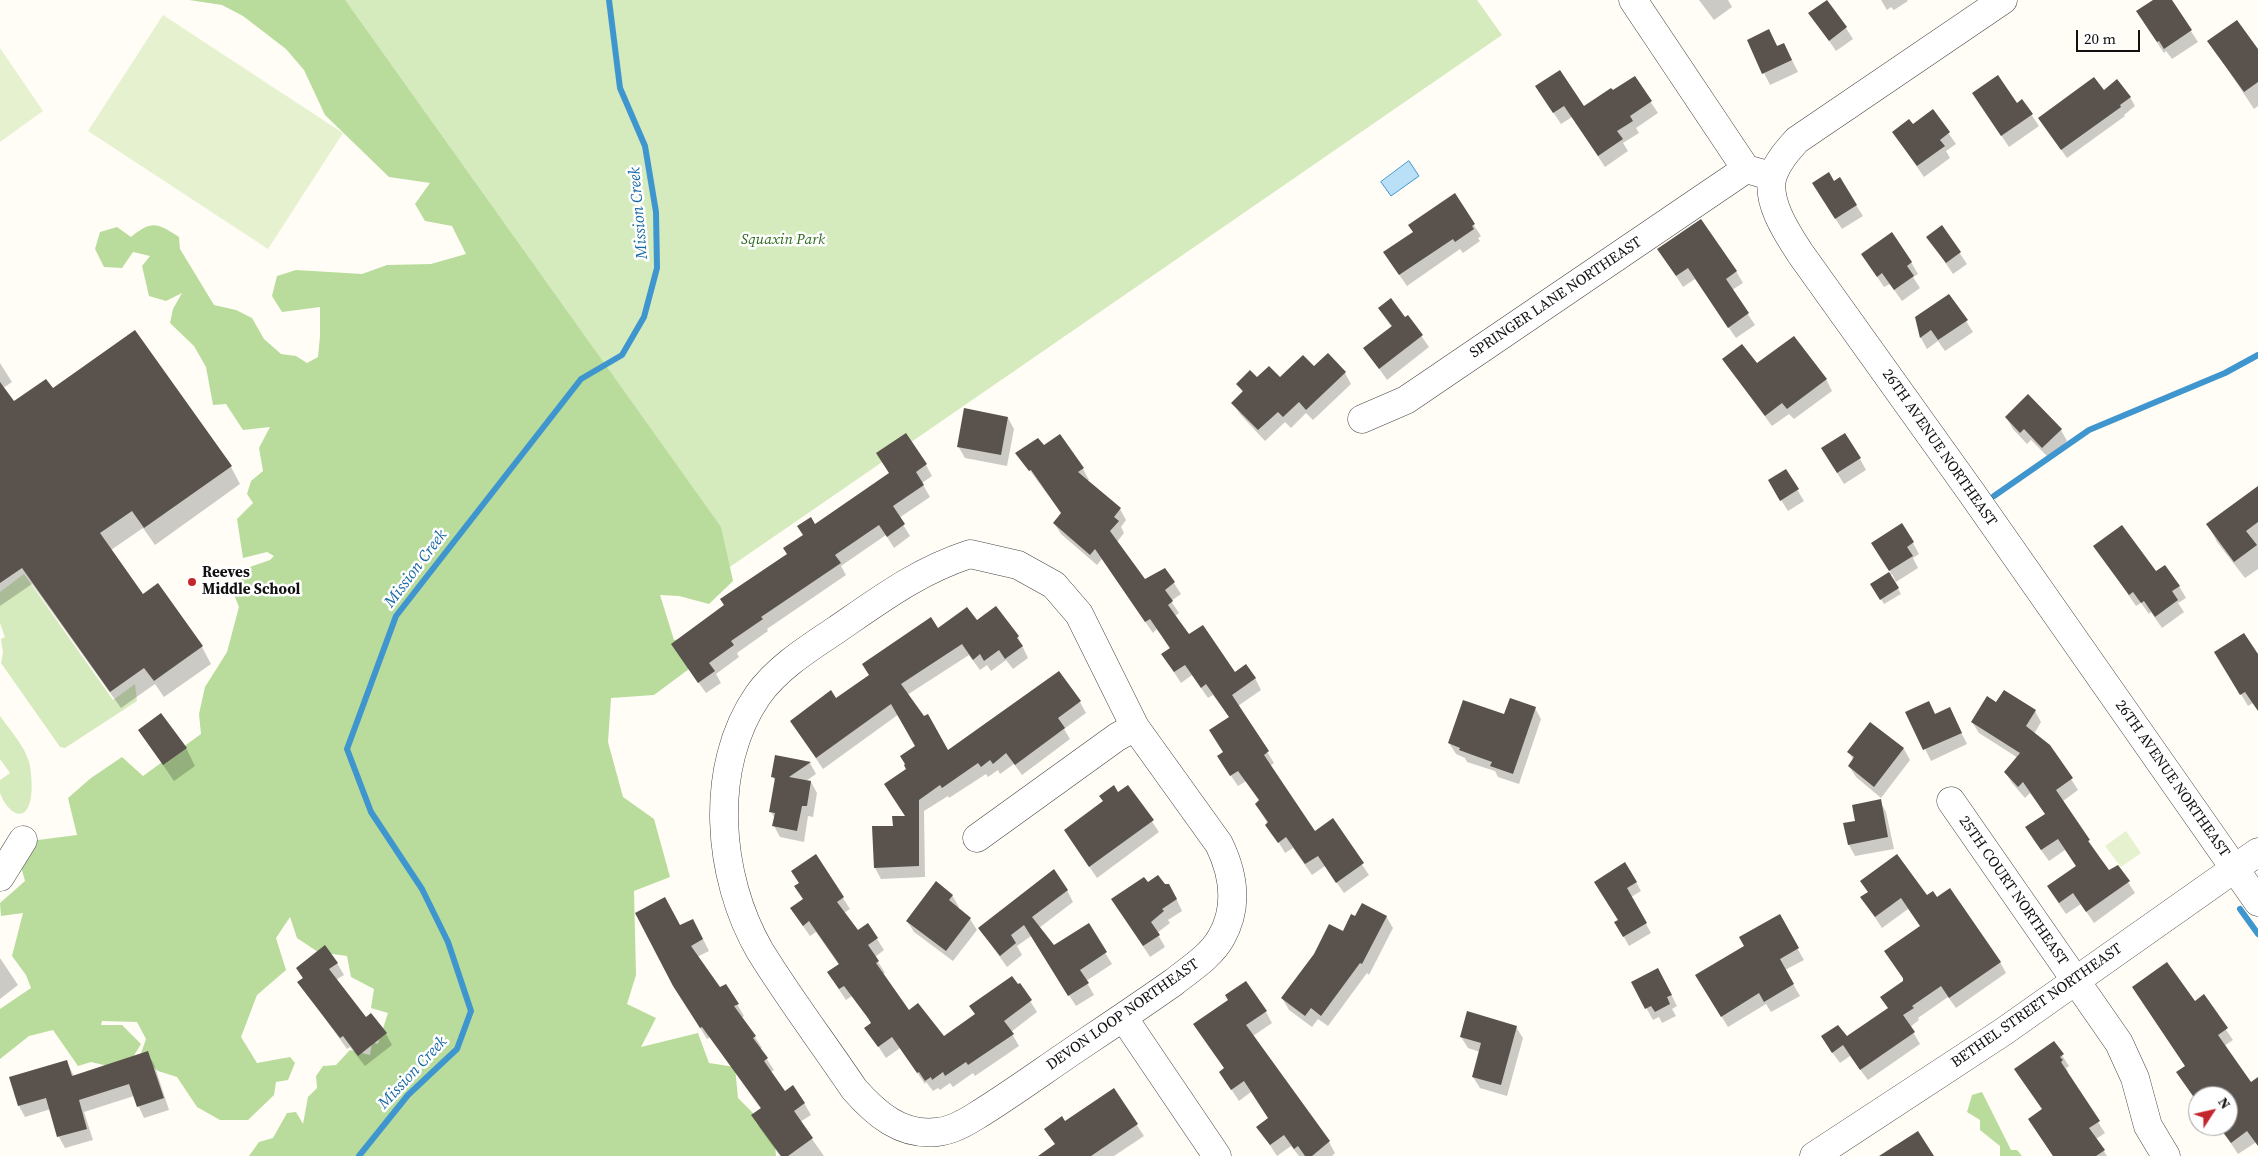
<!DOCTYPE html>
<style>
body{margin:0}
#map{position:relative;width:2258px;height:1156px;overflow:hidden;background:#fffdf5;font-family:"Source Serif 4",serif}
canvas{display:block}
.north{position:absolute;left:2188px;top:1086px;width:50px;height:50px;box-sizing:border-box;background:#fff;border:1px solid #a0a0a0;border-radius:50%;rotate:55deg;font-size:14px;font-weight:700;line-height:20px;text-align:center;color:#111}
.north::after{content:'';display:block;margin:auto;width:18px;height:22px;background:#c4262e;clip-path:polygon(50% 0,100% 100%,50% 72%,0 100%)}
.scale{position:absolute;left:2076px;top:30px;width:64px;height:22px;box-sizing:border-box;border:2px solid #111;border-top:0;padding-left:6px;font-size:15px;line-height:18px;white-space:nowrap;color:#111;-webkit-text-stroke:4px #fff;paint-order:stroke}
</style>
<div id="map">
<canvas width="2258" height="1156"></canvas>
<div class="north">N</div>
<div class="scale">20 m</div>
</div>
<script>
const g = document.querySelector('canvas').getContext('2d');
g.lineJoin = 'round';
function fill(path, color) {
  g.fillStyle = color;
  g.fill(path, 'evenodd');
}
function trace(path, color, width, dash) {
  g.strokeStyle = color;
  g.lineWidth = width;
  g.lineCap = dash ? 'butt' : 'round';
  g.setLineDash(dash || []);
  g.stroke(path);
}
function write(font, color, halo, rows, align = 'center') {
  g.font = font + ' "Source Serif 4",serif';
  g.lineWidth = 5;
  g.setLineDash([]);
  g.textBaseline = 'middle';
  g.strokeStyle = halo;
  g.fillStyle = color;
  for (const [text, x, y, turn = 0] of rows) {
    g.save();
    g.translate(x, y);
    g.rotate((+turn || 0) * Math.PI / 180);
    g.textAlign = isNaN(turn) ? turn : align;
    if (halo) g.strokeText(text, 0, 0);
    g.fillText(text, 0, 0);
    g.restore();
  }
}
fill(new Path2D(`
 M321 0H1477L1502 35 724 571Z
 M24 574 113 700 135 684 137 701 65 748 60 747 1 663 3 653 1 639 5 637 0 623V592Z
 M0 716C10 730 24 745 29 762 32 773 35 807 23 813 13 818 1 799 0 792 0 788 0 784 0 780L10 773 0 759Z`), '#d5ebbd');
fill(new Path2D(`
 M189 0H345L721 527 733 581 709 604 679 596 660 595 674 640 683 639 693 666 654 695 611 698 608 742 623 797 654 819 670 877 634 891 636 975 627 1004 656 1018 641 1047 698 1033 709 1063 735 1067 738 1098 774 1134 776 1156H249L259 1142 273 1138 287 1113 296 1112 303 1124 308 1097 317 1088 316 1076 323 1066 336 1065 350 1050 370 1055 372 1042 378 1044 388 1013 371 1008 374 989 351 977 347 956 318 952 297 938 290 917 276 938 286 970 257 995 241 1037 257 1063 290 1057 295 1063 288 1080 276 1082 274 1095 248 1120H220L197 1107 177 1077 158 1071 140 1056 146 1039 137 1022 102 1021 101 1025H122L141 1044 125 1070 91 1062 78 1066 53 1030 29 1036 0 1059V1009L31 988 26 975 12 956 23 913 1 916 0 903 25 881 18 856 30 841 77 835 68 798 91 778 122 757 143 776 201 734 199 714 205 687 227 652 239 607 235 597 244 569 270 560 274 556 267 552 243 558 237 519 253 503 247 494 251 481 263 471 259 448 270 427 243 430 226 404 213 405 206 367 194 346 170 323 173 309 182 293 166 301 149 296 142 266 150 256 133 252 122 268 104 267 95 249 100 232 117 227 131 237C152 220 157 223 179 237L180 249 214 305 236 310 252 318 264 339 281 354 296 356 307 363 318 357 320 336V307L282 312 272 296 277 276 296 270 362 274 387 265 431 264 466 254 452 226 425 221 415 204 430 183 389 177 325 115 304 70 286 49 243 16 222 5Z
 M1982 1092 2011 1150H2017L2022 1156H2000V1146L1980 1130V1120L1967 1112 1972 1095Z`), '#b9dc9c');
fill(new Path2D(`
 M163 15 343 133 268 249 88 131Z
 M0 48 43 111 0 142Z
 M2126 831 2141 853 2121 867 2105 846Z`), '#e6f2cf');
const water = new Path2D(`
 M1409 161 1419 176 1391 196 1381 182Z`);
fill(water, '#b9e0f7');
trace(water, '#3f96cf', 1);
fill(new Path2D(`
 M1699 0H1728L1732 7 1714 20Z
 M1881 0H1907L1908 1 1894 10 1891 7 1887 10Z
 M2155 0H2171L2198 42 2172 59 2166 51 2164 53 2144 23Z
 M1810 13 1846 28 1853 39 1836 51Z
 M1769 31 1778 47 1790 56 1798 72 1770 85 1748 41Z
 M2209 41 2258 52V106L2254 109Z
 M1634 77 1658 113 1636 128 1639 133 1623 143 1628 151 1605 167 1572 117 1561 124 1543 97 1583 108Z
 M2104 92 2130 97 2135 106 2124 115 2125 116 2067 158 2045 127Z
 M2022 101 2039 126 2009 147 1980 104H2016Z
 M1933 111 1956 144 1946 151 1950 158 1924 177 1893 132 1913 126Z
 M1834 182 1856 205 1863 216 1842 229 1820 194Z
 M1454 195 1481 236 1478 238 1480 241 1463 253 1460 249 1407 286 1391 263 1414 232Z
 M1942 227 1967 264 1953 274 1928 237Z
 M1659 249 1736 271 1743 283 1732 290 1755 325 1736 338 1695 279 1683 287Z
 M1862 254 1911 262 1918 274 1913 277 1920 288 1902 301 1890 284 1884 287Z
 M1379 308 1405 319 1408 317 1429 347 1387 380 1365 348 1392 328Z
 M1916 318 1966 321 1973 332 1945 351 1938 341 1927 349 1921 338Z
 M1723 360 1826 379 1832 391 1794 419 1789 414 1772 426Z
 M0 363 12 382 3 388 14 403 52 390 231 467 240 484 155 545 143 528 111 550 143 595 202 647 211 664 164 697 155 684 121 708 32 584 0 606Z
 M1314 368 1345 373 1351 384 1313 420 1306 413 1291 428 1285 422 1265 441 1240 414 1233 403 1243 393 1238 384 1257 379H1280Z
 M2006 417 2061 430 2067 441 2049 458 2031 440 2027 444 2013 429Z
 M1008 418 1014 429 1007 466 965 458 958 446Z
 M1059 436 1083 469 1089 480 1087 481 1120 509 1126 520 1121 527 1124 533 1117 542 1145 580 1165 569 1181 594 1171 601 1179 613 1175 616 1189 636 1235 673 1255 678 1261 690 1238 706 1274 763 1270 766 1315 832 1332 820 1369 875 1344 893 1325 866 1312 875 1293 848 1285 853 1256 804 1260 801 1246 781 1238 786 1225 767 1224 753 1230 718 1213 695 1208 698 1192 675 1181 683 1162 654 1170 649 1157 629 1153 633 1102 559 1097 565 1061 534 1054 523 1062 514 1017 453 1043 447Z
 M877 454 926 465 932 476 922 483 930 497 899 518 910 536 894 548 886 535 841 566 846 575 767 629 768 631 737 653 739 657 716 674 721 683 706 693 679 655 726 606 788 555 815 526 890 474Z
 M1860 459 1866 470 1844 484 1829 460Z
 M1786 471 1804 501 1788 511 1769 481Z
 M2258 490V569L2245 578 2217 542 2208 524Z
 M1913 543 1919 554 1913 558 1918 568 1896 582 1892 574 1890 575 1901 594 1884 604 1872 584 1891 573 1879 554Z
 M2095 546 2156 573 2179 586 2186 598 2178 603 2184 612 2162 628 2151 612 2149 614 2141 603 2136 606Z
 M976 622 1018 637 1028 658 1013 669 1006 660 991 671 987 665 980 670 969 655 907 695 948 751 1080 702 1086 713 1064 729 1070 739 1022 775 1014 764 1000 774 998 770 988 777 986 774 949 798 948 796 924 811 925 877 881 879 875 868 894 827 906 817 907 769 917 746 899 714 823 769 791 721 836 699 938 630Z
 M2216 652 2258 656V710L2253 703 2248 706Z
 M1997 704 2035 711 2041 722 2034 734 2050 746 2078 790 2063 801 2109 872 2128 882 2135 893 2094 923 2081 904 2066 914 2055 898 2048 887 2076 866 2065 850 2049 861 2033 839 2046 815 2030 793 2025 798 2012 783 2005 772 2018 758 1979 733 1972 722Z
 M1535 708 1541 719 1519 784 1498 777 1495 771 1467 762 1465 758 1456 754 1449 743 1505 716Z
 M1949 708 1967 744 1931 761 1907 712 1935 715Z
 M1871 723 1904 749 1910 760 1881 798 1856 777 1849 766 1853 760 1849 752Z
 M139 730 186 748 195 766 174 781Z
 M776 757 810 763 816 774 806 781 811 782 817 793 813 817 808 816 804 842 780 837 774 826 775 819 771 812 776 782 773 777Z
 M1128 786 1159 832 1097 878 1072 841 1118 793Z
 M1880 801 1886 812 1894 849 1855 856 1849 845 1856 822Z
 M816 856 850 909 844 913 857 932 867 925 877 939 884 950 875 957 885 973 883 974 909 1011 944 1037 1020 985 1037 1012 1011 1032 1019 1046 975 1076 973 1073 953 1087 950 1083 940 1090 938 1088 933 1091 926 1082 925 1084 900 1048 886 1058 866 1028 872 1024 852 996 846 1000 828 973 839 965 816 932 810 936 798 919 804 900 800 884Z
 M1862 881 1937 899 2000 962 2006 973 1956 1008 1948 997 1918 1018 1919 1020 1910 1027 1920 1044 1868 1080 1850 1056 1840 1063 1829 1048 1889 1009 1904 980 1885 952 1921 927 1908 909 1882 928 1862 898 1869 893Z
 M1636 882 1641 891 1631 897 1651 933 1629 946 1616 923 1619 920 1601 891Z
 M1148 884 1175 896 1182 911 1168 920 1170 923 1157 933 1165 947 1150 957 1113 900Z
 M1067 890 1073 902 1039 928 1054 947 1088 925 1112 964 1086 981 1094 995 1076 1006 1031 936 1017 946 1022 955 1007 967 979 928Z
 M952 895 959 907 957 909 970 919 977 930 953 961 914 932 907 921Z
 M1386 916 1393 928 1369 975 1367 973 1328 1026 1318 1019 1312 1027 1289 1010 1282 998 1315 954 1343 932 1356 918Z
 M1779 916 1804 960 1785 970 1800 996 1771 1012 1766 1004 1728 1027 1703 987Z
 M680 927 699 931 709 951 697 957 720 989 737 1004 744 1016 741 1018 755 1037 762 1048 760 1049 774 1070 771 1072 785 1093 804 1103 811 1115 800 1122 824 1156H780L759 1127 753 1115 761 1109 710 1037 707 1039 681 997Z
 M0 958 18 985 0 999Z
 M337 963 344 975 336 980 366 1018 386 1034 392 1045 365 1066 350 1047 347 1049 299 982 303 979 297 968Z
 M1664 980 1677 1006 1672 1009 1676 1016 1662 1023 1659 1017 1653 1020 1632 982Z
 M2203 996 2233 1040 2224 1046 2251 1084 2258 1078V1141L2238 1154 2220 1127 2228 1126V1096H2198L2196 1100 2178 1073 2186 1067 2194 1003Z
 M1266 1012 1272 1023 1253 1036 1329 1142 1335 1153 1332 1156H1299L1291 1146 1277 1156 1258 1127 1269 1119 1251 1092 1239 1101 1220 1072 1225 1069 1201 1035Z
 M1516 1027 1523 1038 1507 1096 1480 1088 1473 1077 1480 1052 1468 1048 1461 1037Z
 M2054 1043 2069 1066 2066 1068 2068 1072 2067 1073 2105 1133 2096 1139 2107 1156H2053L2029 1119 2042 1111Z
 M147 1053 154 1064 169 1110 144 1118 134 1096 84 1112 93 1140 65 1148 59 1137 51 1109 25 1117 19 1106 67 1062 74 1076Z
 M1113 1089 1144 1136 1114 1156H1040L1056 1145 1053 1141 1065 1123Z`), '#0003');
trace(new Path2D(`
 M1994 496 2089 430 2225 373 2258 355
 M2240 909 2258 934
 M359 1156 408 1095 457 1049 471 1011 448 942 422 889 371 812 347 749 396 616 581 379 622 355 644 317 657 268 656 212 645 146 620 88 609 0`), '#3f96cf', 6);
fill(new Path2D(`
 M1827 0 1847 27 1829 41 1808 13Z
 M2153 0H2172L2192 30 2164 49 2159 41 2157 42 2136 11Z
 M2237 20 2258 49V82L2244 92 2207 41Z
 M1769 29 1777 46 1784 43 1792 60 1762 74 1747 40Z
 M1560 70 1584 106 1611 88 1613 90 1635 76 1652 101 1630 116 1633 121 1617 131 1623 139 1598 156 1564 106 1553 113 1535 86Z
 M1998 75 2017 103 2022 99 2033 114 2001 136 1972 93Z
 M2094 77 2104 90 2117 79 2131 97 2120 105 2121 107 2061 150 2038 118Z
 M1933 109 1950 132 1940 140 1945 146 1917 166 1892 132 1909 119 1913 124Z
 M1829 172 1834 181 1840 177 1857 205 1835 219 1812 183Z
 M1455 193 1475 224 1472 226 1474 229 1455 242 1453 239 1399 275 1383 252 1413 232 1408 225Z
 M1701 219 1737 271 1726 279 1749 313 1728 328 1688 268 1676 276 1657 249Z
 M1942 225 1961 252 1946 263 1926 237Z
 M1892 232 1912 262 1907 266 1914 276 1894 290 1882 273 1877 277 1861 254Z
 M1949 294 1968 320 1938 340 1931 330 1920 338 1915 317Z
 M1391 298 1405 317 1408 315 1423 335 1379 369 1363 348 1392 326 1378 308Z
 M135 330 232 466 144 528 132 511 100 533 143 594 158 583 203 646 154 681 144 668 110 692 22 568 0 583V382L14 401 46 379 53 388Z
 M1794 336 1827 379 1787 409 1782 403 1765 416 1722 359 1742 344 1757 363Z
 M1328 353 1346 372 1306 410 1299 402 1283 417 1278 412 1258 430 1231 403 1243 391 1236 384 1250 370 1257 377 1269 366 1280 377 1303 355 1314 366Z
 M2028 394 2062 429 2042 448 2024 429 2020 433 2005 417Z
 M964 408 1008 417 1001 455 957 447Z
 M906 433 927 464 916 472 924 485 893 506 905 524 887 537 879 525 835 555 841 563 761 617 763 619 731 641 734 645 709 663 715 671 698 683 671 644 724 605 720 599 787 554 783 548 803 535 797 526 811 517 815 524 889 473 876 453Z
 M1845 433 1861 458 1837 473 1821 448Z
 M1060 434 1084 468 1078 472 1121 508 1114 517 1119 521 1110 531 1145 579 1165 568 1175 582 1165 590 1173 601 1168 605 1189 634 1203 625 1235 672 1246 664 1256 678 1232 695 1269 751 1264 755 1315 831 1333 818 1364 863 1336 883 1318 856 1305 864 1286 837 1278 843 1265 825 1268 822 1255 804 1259 800 1238 771 1230 776 1217 756 1223 752 1209 730 1229 717 1206 684 1201 688 1185 665 1174 672 1161 654 1170 648 1150 619 1145 622 1095 549 1090 555 1053 523 1061 513 1031 470 1029 471 1015 453 1038 438 1044 445Z
 M1786 469 1799 489 1780 501 1768 480Z
 M2258 486V522L2246 531 2257 545 2234 562 2206 524Z
 M1902 523 1914 542 1907 547 1913 556 1889 571 1871 543Z
 M2122 525 2156 571 2165 565 2180 586 2172 591 2178 600 2155 617 2144 601 2141 603 2133 592 2129 595 2093 546Z
 M1889 572 1899 588 1880 600 1870 584Z
 M996 606 1019 636 1017 638 1023 646 1005 659 999 650 984 661 980 654 973 660 962 644 901 684 924 716 928 714 948 750 1059 671 1081 701 1058 718 1065 728 1015 765 1006 753 993 764 990 760 981 767 978 763 942 788 940 785 919 800V866L874 868 872 826H893L892 816H905L884 784 906 769 904 765 905 764 900 756 915 746 891 704 816 758 790 721 831 690 836 698 869 675 862 664 931 617 938 628 967 607 977 620Z
 M2244 633 2258 654V711L2245 692 2240 695 2214 652Z
 M2004 690 2036 710 2026 726 2050 745 2073 778 2056 790 2090 840 2088 841 2109 870 2118 865 2130 881 2086 912 2073 893 2059 903 2047 886 2076 866 2058 839 2041 850 2025 827 2045 814 2023 782 2018 787 2004 772 2020 753 1971 722 1987 696 1996 702Z
 M1510 698 1536 707 1513 774 1490 766 1492 762 1459 750 1460 748 1448 743 1463 700 1504 714Z
 M1929 701 1935 714 1950 707 1962 733 1923 750 1905 712Z
 M161 713 187 748 163 765 138 730Z
 M1870 722 1904 748 1874 787 1848 766 1854 757 1847 752Z
 M775 755 811 762 789 777 811 781 807 806H802L797 831 772 826 775 813 769 812 775 778 771 777Z
 M1114 785 1118 792 1128 785 1154 820 1089 867 1064 830 1103 801 1099 796Z
 M1881 799 1888 837 1848 845 1843 823 1855 821 1852 805Z
 M816 854 844 897 837 902 858 930 868 923 878 938 868 945 879 961 876 963 909 1010 918 1003 944 1036 975 1014 969 1006 1012 976 1018 984 1020 983 1032 1000 1004 1021 1014 1034 968 1065 966 1062 945 1076 943 1072 932 1080 931 1077 925 1081 919 1072 917 1073 892 1037 878 1047 864 1028 871 1023 868 1018 844 986 839 989 827 972 839 964 809 921 803 926 790 908 803 899 794 886 799 883 791 871Z
 M1897 854 1927 895 1933 891 1937 897 1950 888 2001 962 1949 998 1941 986 1912 1006 1914 1008 1903 1015 1915 1032 1860 1070 1843 1045 1832 1053 1821 1036 1838 1025 1847 1036 1888 1008 1880 997 1903 981V978L1884 951 1920 926 1901 898 1875 917 1860 897 1868 892 1860 881Z
 M1625 862 1637 882 1627 888 1647 923 1623 937 1614 922 1618 920 1594 882Z
 M1054 869 1068 890 1032 917 1054 945 1089 923 1107 952 1080 970 1089 983 1068 996 1024 925 1011 935 1016 943 1000 956 978 928Z
 M1158 875 1165 884H1169L1177 899 1162 909 1164 911 1151 922 1160 935 1143 946 1111 899 1144 877 1148 882Z
 M936 881 953 895 949 900 971 918 946 951 906 921Z
 M665 897 680 925 693 919 703 939 691 946 720 987 726 984 739 1004 734 1006 756 1036 753 1038 768 1058 764 1061 785 1091 793 1085 805 1103 794 1111 813 1138 788 1156H781L751 1115 761 1108 702 1027 700 1028 673 986 635 913Z
 M1362 903 1387 916 1362 964 1360 963 1321 1016 1311 1008 1305 1016 1281 998 1314 954 1329 924 1343 931 1351 914 1355 916Z
 M1780 914 1799 948 1780 959 1794 984 1764 1002 1759 993 1721 1017 1695 975 1744 946 1739 937Z
 M325 945 338 963 329 969 366 1017 371 1013 387 1033 358 1056 343 1036 340 1038 297 982 303 978 296 968Z
 M2167 962 2195 1001 2204 994 2228 1028 2218 1035 2251 1082 2258 1077V1146L2247 1131 2231 1143 2219 1127 2228 1126V1096H2193L2176 1072 2185 1066 2132 987Z
 M1658 968 1672 995 1667 997 1670 1004 1655 1012 1651 1006 1645 1009 1631 982Z
 M1246 981 1267 1011 1246 1025 1330 1141 1312 1156H1305L1298 1146 1294 1149 1284 1135 1270 1145 1256 1127 1268 1118 1244 1081 1231 1090 1219 1072 1224 1068 1193 1024 1228 1000 1225 995Z
 M1467 1011 1517 1026 1501 1085 1472 1077 1481 1043 1460 1037Z
 M2054 1041 2064 1054 2060 1057 2063 1060 2061 1062 2100 1121 2089 1128 2105 1150 2096 1156H2053L2028 1119 2042 1109 2014 1069Z
 M148 1051 164 1098 137 1107 129 1084 79 1100 87 1129 57 1137 46 1098 18 1106 9 1077 67 1060 72 1076Z
 M1114 1088 1138 1124 1091 1156H1038L1055 1144 1044 1129 1062 1116 1065 1121Z
 M1918 1131 1934 1156H1879Z`), '#5a524d');
const minor = new Path2D(`
 M1633 0 1746 169 1764 174
 M2003 0 1797 140C1788 150 1778 161 1773 175 1765 200 1787 233 1800 253L1971 492 2258 902
 M1362 419 1406 400 1746 169
 M970 554 1018 565 1054 585 1079 614 1135 727 1219 844C1234 875 1239 907 1221 938 1210 957 1190 969 1174 982 1144 1003 1113 1024 1083 1044 1047 1068 1012 1094 976 1116 965 1123 949 1131 937 1132 901 1136 876 1114 854 1089 823 1043 789 998 760 951 717 877 708 767 758 695 777 668 809 648 836 630 881 599 918 571 970 554Z
 M1951 801 2119 1043 2135 1078 2148 1126 2166 1156
 M977 838 1117 737 1135 727
 M0 877 23 840
 M1123 1017 1217 1156
 M1814 1156 2003 1032 2258 852`);
trace(minor, '#444', 29);
trace(minor, '#fff', 28);
for (const [x, y, r, color] of [
 [192,582,5,"#c4262e"]
]) {
  const dot = new Path2D();
  dot.arc(x, y, r, 0, 2 * Math.PI);
  g.fillStyle = color;
  g.fill(dot);
  trace(dot, '#fff', 2);
}
write('italic 15px', '#2f6b1f', '#fff', [
 ["Squaxin Park",783,240]
]);
write('15px', '#111', '#fff', [
 ["SPRINGER LANE NORTHEAST",1556,298,-34],
 ["26TH AVENUE NORTHEAST",1939,448,55],
 ["26TH AVENUE NORTHEAST",2172,779,55],
 ["25TH COURT NORTHEAST",2013,891,55],
 ["BETHEL STREET NORTHEAST",2037,1006,-35],
 ["DEVON LOOP NORTHEAST",1123,1015,-35]
]);
write('bold 15px', '#111', '#fff', [
 ["Reeves",202,573],
 ["Middle School",202,590]
], 'left');
write('italic 16px', '#1768a6', '#fff', [
 ["Mission Creek",639,213,-95],
 ["Mission Creek",416,569,-53],
 ["Mission Creek",413,1073,-47]
]);
</script>
